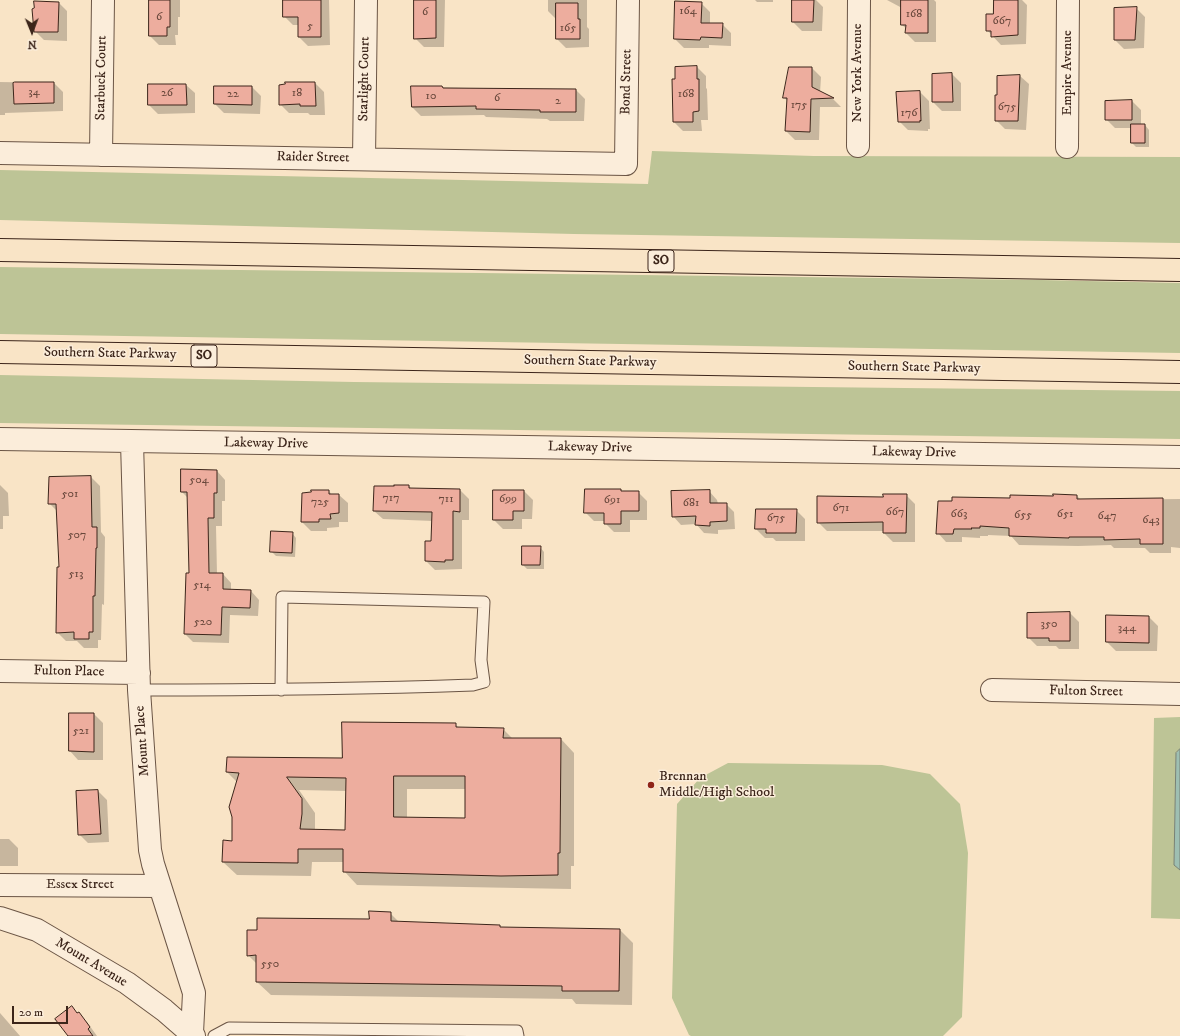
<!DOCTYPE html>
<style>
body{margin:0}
#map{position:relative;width:1180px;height:1036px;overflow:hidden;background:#f9e4c6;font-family:"IM FELL DW Pica",serif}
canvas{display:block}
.north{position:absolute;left:12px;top:12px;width:40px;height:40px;-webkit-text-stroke:3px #fbedda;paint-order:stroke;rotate:179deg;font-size:11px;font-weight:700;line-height:16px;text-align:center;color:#3c251a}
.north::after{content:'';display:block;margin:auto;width:14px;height:18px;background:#3c251a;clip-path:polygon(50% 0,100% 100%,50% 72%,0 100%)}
.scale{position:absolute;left:12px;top:1006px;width:56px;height:18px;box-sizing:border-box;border:2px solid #3c251a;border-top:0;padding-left:5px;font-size:12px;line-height:14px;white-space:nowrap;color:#3c251a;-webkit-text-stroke:3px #fbedda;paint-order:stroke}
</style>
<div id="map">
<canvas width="1180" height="1036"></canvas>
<div class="north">N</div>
<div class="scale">20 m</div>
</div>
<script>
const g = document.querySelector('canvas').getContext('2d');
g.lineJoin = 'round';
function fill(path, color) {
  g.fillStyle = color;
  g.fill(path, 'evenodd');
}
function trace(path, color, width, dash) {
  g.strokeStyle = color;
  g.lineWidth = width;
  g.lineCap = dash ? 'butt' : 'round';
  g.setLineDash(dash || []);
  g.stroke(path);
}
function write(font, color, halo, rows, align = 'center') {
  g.font = font + ' "IM FELL DW Pica",serif';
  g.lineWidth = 3;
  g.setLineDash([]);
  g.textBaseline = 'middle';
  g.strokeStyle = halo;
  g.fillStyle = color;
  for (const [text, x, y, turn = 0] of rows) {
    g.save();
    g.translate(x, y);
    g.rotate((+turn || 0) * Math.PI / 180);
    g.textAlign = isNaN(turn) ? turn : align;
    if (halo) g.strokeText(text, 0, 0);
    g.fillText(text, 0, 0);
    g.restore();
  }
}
fill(new Path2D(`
 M652 151 814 156 1180 157V243L574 234 0 220V170L648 184Z
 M0 267 1041 280 1180 283V353L0 334Z
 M0 375 354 382 1180 391V439L0 423Z
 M1180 717V749L1176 753 1174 865 1180 870V919L1151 918 1154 718Z
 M728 763 882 765 930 774 960 804 968 853 962 1017 943 1036H691L689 1035 672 998 677 804 700 778Z`), '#bdc496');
const water = new Path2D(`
 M1180 749V870L1174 865 1176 753Z`);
fill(water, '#9ebfb2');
trace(water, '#778175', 1);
fill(new Path2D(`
 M150 0H180V17H178V35H175L176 45H159L150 36Z
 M284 0H329L330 45 308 46 299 37V25H293L284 16Z
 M415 0H445L444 47H424L415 38Z
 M548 0H587V27L589 29V47L566 48 557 39V20L548 11Z
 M755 0H773V2H757Z
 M793 0H816L823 7 822 31H802L793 22Z
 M887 0H934L936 2V42H915L906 33 907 29 902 25V8Z
 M995 0H1022L1027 5 1026 44 1001 45 987 30 994 15Z
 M58 2 67 11V41L44 40 35 31Z
 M701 3 710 12V24H722L731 33V46L709 45V48H684L675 39Z
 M1136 8 1145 17 1144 48 1124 49 1115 40Z
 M697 67 706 76V88L707 89 708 120H701L702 131H683L674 122 676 80Z
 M789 68H812L821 77 820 93 833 99 841 107H820L819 140H795L786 131 788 101 784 98Z
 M952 74 961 83V111H942L933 102V75Z
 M1020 76 1029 84 1026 130 1005 129 996 120Z
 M0 82 54 83 63 92V111L5 113V115H0Z
 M315 83 324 92 325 115H310L308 113H289L280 104Z
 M149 85H186L195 93V113L158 114 149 105Z
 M252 87 261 96 260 114 224 113 215 104Z
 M412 87 576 90 585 99 584 121H550L547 119 486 117 484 115 421 116 412 107Z
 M920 92 929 101 930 129H928V131L908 130 899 121Z
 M1132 101 1141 110V125H1145L1149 130V147H1136L1132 143V128H1115L1106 119Z
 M217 471 225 480V501H222V526H216L217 574H223L231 583V591H251L259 600 258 616 230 615 229 643 193 642 185 634 190 574 188 498 182 492Z
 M91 477 100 486 101 532 105 537 104 605 102 604 101 640H98V648H84L77 641H66L57 632 60 568 58 512 49 503Z
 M0 485 8 493 9 516H3V529H0Z
 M409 486 412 489 460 490 469 499V520H462V569L435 570 426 561 432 542 433 521 383 519 374 511Z
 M621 490 623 492H638L647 501V520H630V532H614L605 523V521H594L585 512Z
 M329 491 332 495H339L348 503V522H339V527L327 528V531H311L302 522Z
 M524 491 533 500 532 519H522V529H503L494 520Z
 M709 491 717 500 718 504H726L734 512 735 529 718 530V534L704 533 696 524 681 525 673 516Z
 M906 495 915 504V542H893L884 533V531H827L818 522 884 498Z
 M1077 496 1081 500 1180 499V548L1171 547V553H1150L1145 548H1114L1111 545 1078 546 1019 545 1011 536 988 535V536H980V538L962 537V542H946L938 533 1011 499Z
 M796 510 805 519V541H776L773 538H765L756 529Z
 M292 533 296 538 295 557 276 556 271 551Z
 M540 547 544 552V569H527L523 565Z
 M1070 613 1079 622V649H1059L1056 646H1037L1028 637Z
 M1149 617 1158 626 1157 651H1116L1107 642Z
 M94 714 103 723V760H78L70 751Z
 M455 724 459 728 503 729 513 739H561L574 753V866H571V889L357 885 344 871V862H312L311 876 237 875 223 862 233 842 237 782 227 772 343 759ZM407 789H466V819L407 818ZM299 790 347 791 346 831 315 830V813Z
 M98 791 107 800 109 842 88 843 79 834Z
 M0 839H9L18 848V866H0Z
 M390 913 400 923 500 926 501 928 620 930 633 943 632 1005 576 1004 572 999 271 995 257 982V964L248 955Z
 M71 1007 87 1022 97 1036H69Z
 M0 1013 7 1021 20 1036H0Z`), '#0003');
const building = new Path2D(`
 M149 0H170V27H167V36H149Z
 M283 0H321V37H298V17H283Z
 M414 0H436V38L414 39Z
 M792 0H814L813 22H792Z
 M901 0H928V33H905L906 25H901Z
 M994 0H1018V35L991 37V31H986V14H993Z
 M34 1 59 2 58 32H34L32 9 34 8Z
 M675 1 702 2 701 23H723L722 38 701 37 700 40 674 39Z
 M556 3H578V19H580V39H556Z
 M1137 7 1135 40H1114V8Z
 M697 66V79H699V111L693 112V122H673L672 79H675V67Z
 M789 67H812V87L834 98 811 99 810 132 785 131 787 98H783Z
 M952 73 953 102H932V74Z
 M1020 75 1018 121H995V95H997V76Z
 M15 82H54V103L14 104 13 83Z
 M285 82H315L316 106H300V104L279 105V85L285 84Z
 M148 84H186L187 105H148Z
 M214 86H252V105L214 104Z
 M411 86H442L443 88 576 89V112H540V110L476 109V106L412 107Z
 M920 91 921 121 920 120V122H898L896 92Z
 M1132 100V120H1105V101Z
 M1131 124H1145V143H1131Z
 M181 469 217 470V493H214V518H208L209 573H223V589L251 590 250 608 222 607 221 635 184 634 186 573H189L187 492H181Z
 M91 476 92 527H97V548H96L95 596H93V632H89V639H74V632L56 633 57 567H59L56 504H48L49 477Z
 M394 485H409V488L460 489V512L453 511V560H445V562L425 561V541H431L432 512 373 511 374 486H394Z
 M585 489H621V491H639V511H621V524H604V513H584Z
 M311 490H329V494H339V513L330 514 331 519H319V522H301L302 493 311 492Z
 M493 490H524V511H513V520H493Z
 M710 490V503H727V521L710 522V526L695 525 696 516 672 517 671 491Z
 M883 494H907L906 533H883V522L817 523V496L883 497Z
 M1053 494 1077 495V499L1163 498V544H1140V539L1104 540V537H1069V538L1009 536V528L980 526V528H971L972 529H954L953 534H936L938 501H952V497L1010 498V495L1053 496Z
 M756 509H797L796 533H766V529H755Z
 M271 531 293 532 292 553 270 552Z
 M522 546H541L540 565H522Z
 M1070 612V641H1049V638H1027V613Z
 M1106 615 1149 616V643L1106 642Z
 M69 713H94V752L69 751Z
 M342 722 456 723V727L504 728 503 738H561L560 853H558V875L501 876 343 872V849H298V863L222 862 223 840 232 841V817L229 807 239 773 226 772 227 757 342 758ZM394 776H465V818L394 817ZM287 777 346 778 345 830 300 829 302 814V799Z
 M98 790 101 834 78 835 76 791Z
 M369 911 391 912V921L500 925V927L620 929 619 991H562V986L256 982V955L247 956V930H257V918L369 919Z
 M72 1006 77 1013 79 1012 90 1027 88 1029 93 1036H68L55 1019Z`);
fill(building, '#edad9e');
trace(building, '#3c251a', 1);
const service = new Path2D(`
 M139 690C250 690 361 689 473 685L484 682 481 660 484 602 282 597 281 690
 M214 1036 229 1028 517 1031 518 1036`);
const minor = new Path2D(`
 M858 146 859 0
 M1067 147 1068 0
 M0 153 626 164 628 0
 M101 155 103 0
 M364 159 366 0
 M0 439 1180 457
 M132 442 139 690 150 850 153 864 194 993 192 1033
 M0 671 139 673
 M992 690 1180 694
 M0 885 160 886`);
const tertiary = new Path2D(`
 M0 918 37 930 127 983 164 1010 194 1036`);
const motorway = new Path2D(`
 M0 250 1180 270
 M0 352 1180 372`);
trace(service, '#6b5545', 13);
trace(minor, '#6b5545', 24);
trace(tertiary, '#6b5545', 24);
trace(motorway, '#3c251a', 24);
trace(service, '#fbedda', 11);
trace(minor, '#fbedda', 22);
trace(tertiary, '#fbedda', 22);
trace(motorway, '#f9e4c6', 22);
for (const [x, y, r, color] of [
 [651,785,4,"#8f2418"]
]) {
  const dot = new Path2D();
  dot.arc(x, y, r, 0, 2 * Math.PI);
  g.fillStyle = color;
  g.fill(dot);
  trace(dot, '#fbedda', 1.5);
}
write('12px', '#68473b', null, [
 ["164",688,12],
 ["6",425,13],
 ["168",914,15],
 ["6",159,18],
 ["667",1002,22],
 ["5",310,27],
 ["165",568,29],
 ["34",34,93],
 ["26",167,94],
 ["18",297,94],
 ["22",233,95],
 ["168",686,95],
 ["10",431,97],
 ["6",497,99],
 ["2",558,102],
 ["175",799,106],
 ["675",1007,108],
 ["176",909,114],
 ["504",199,481],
 ["501",70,495],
 ["717",391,499],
 ["711",446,500],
 ["699",508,500],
 ["691",612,501],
 ["725",320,503],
 ["681",691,504],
 ["671",841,509],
 ["667",895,513],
 ["663",959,515],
 ["651",1065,515],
 ["655",1023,516],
 ["647",1107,517],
 ["675",776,519],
 ["643",1151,521],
 ["507",77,536],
 ["513",76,575],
 ["514",202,586],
 ["520",203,623],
 ["350",1049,625],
 ["344",1127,629],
 ["521",81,732],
 ["550",270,965]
]);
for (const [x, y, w] of [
 [661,261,26],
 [204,356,26]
]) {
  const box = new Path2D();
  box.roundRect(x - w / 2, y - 11, w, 22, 3);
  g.fillStyle = '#fbedda';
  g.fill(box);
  trace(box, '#3c251a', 1);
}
write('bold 13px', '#3c251a', null, [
 ["SO",661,261],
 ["SO",204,356]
]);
write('14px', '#3c251a', '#fbedda', [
 ["New York Avenue",858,73,-90],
 ["Empire Avenue",1068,73,-90],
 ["Starbuck Court",102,78,-89],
 ["Starlight Court",365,79,-89],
 ["Bond Street",627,82,-89],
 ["Raider Street",313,158,1],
 ["Southern State Parkway",110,354,1],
 ["Southern State Parkway",590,362,1],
 ["Southern State Parkway",914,368,1],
 ["Lakeway Drive",266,444,1],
 ["Lakeway Drive",590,448,1],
 ["Lakeway Drive",914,453,1],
 ["Fulton Place",69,672,1],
 ["Fulton Street",1086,692,1],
 ["Mount Place",143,741,-94],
 ["Essex Street",80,885],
 ["Mount Avenue",91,963,31]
]);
write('14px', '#3c251a', '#fbedda', [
 ["Brennan",659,777],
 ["Middle/High School",659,793]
], 'left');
</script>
